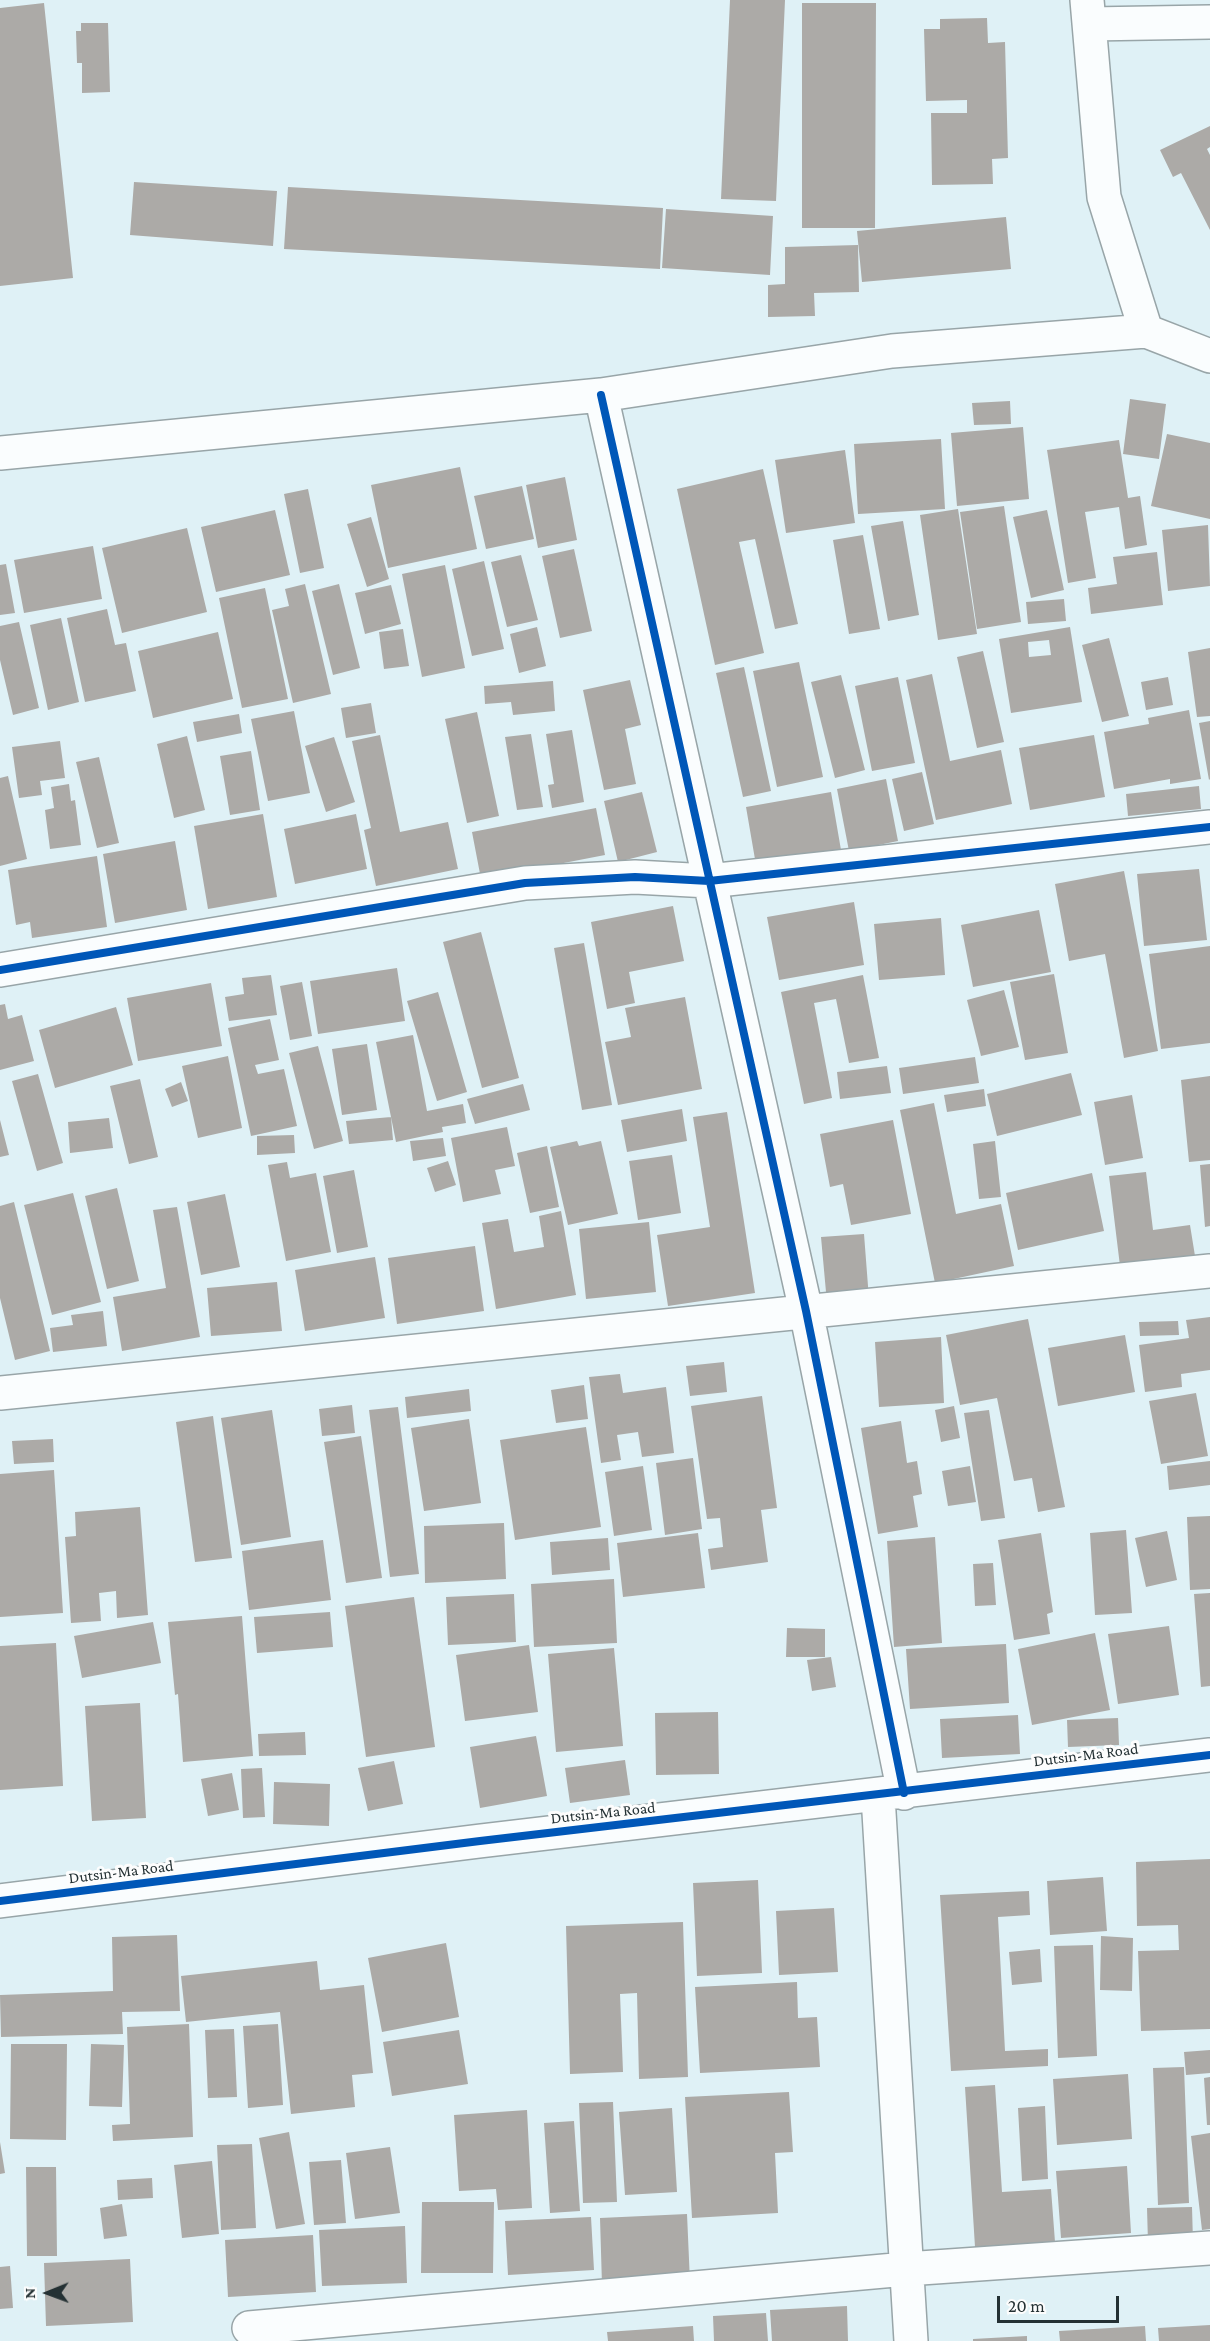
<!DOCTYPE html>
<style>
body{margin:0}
#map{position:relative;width:1210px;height:2341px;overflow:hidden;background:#dff1f6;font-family:"Crimson Pro",serif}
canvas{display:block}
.north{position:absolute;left:18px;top:2263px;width:60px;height:60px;-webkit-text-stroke:4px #fdfdfd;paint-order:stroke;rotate:269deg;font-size:16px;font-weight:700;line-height:24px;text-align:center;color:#243134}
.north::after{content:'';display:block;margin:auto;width:21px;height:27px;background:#243134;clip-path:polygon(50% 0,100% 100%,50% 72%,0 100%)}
.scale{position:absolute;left:997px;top:2296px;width:122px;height:27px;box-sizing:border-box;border:3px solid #243134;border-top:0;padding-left:8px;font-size:18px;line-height:21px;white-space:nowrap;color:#243134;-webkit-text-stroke:4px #fdfdfd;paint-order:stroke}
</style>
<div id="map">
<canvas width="1210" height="2341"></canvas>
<div class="north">N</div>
<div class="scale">20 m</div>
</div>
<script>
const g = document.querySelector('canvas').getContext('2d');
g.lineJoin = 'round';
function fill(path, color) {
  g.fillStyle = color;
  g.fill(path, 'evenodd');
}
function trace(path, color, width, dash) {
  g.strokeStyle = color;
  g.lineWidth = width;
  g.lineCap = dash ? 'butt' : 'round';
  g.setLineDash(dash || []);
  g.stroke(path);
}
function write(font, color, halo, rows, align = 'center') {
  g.font = font + ' "Crimson Pro",serif';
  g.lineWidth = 6;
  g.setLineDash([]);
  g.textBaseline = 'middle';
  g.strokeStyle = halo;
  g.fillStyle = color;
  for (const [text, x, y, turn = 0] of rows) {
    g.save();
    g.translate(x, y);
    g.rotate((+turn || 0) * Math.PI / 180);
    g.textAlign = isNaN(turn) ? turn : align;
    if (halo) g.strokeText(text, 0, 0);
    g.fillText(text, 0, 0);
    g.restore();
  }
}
fill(new Path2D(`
 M730 0H785L776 201 721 199Z
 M44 3 73 278 0 286V8Z
 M802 3H876L875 228H802Z
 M987 18 988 43 1005 42 1008 158 992 159 993 184 932 185 931 113H967V100L926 101 924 29H940V19Z
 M81 23H108L110 92 82 93V63H77L76 31H81Z
 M1210 126V147L1207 149 1210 155V230L1181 173 1173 177 1160 150Z
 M134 182 277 191 273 246 130 235Z
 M288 187 663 208 660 269 284 249Z
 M666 209 773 216 770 275 662 268Z
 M1006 217 1011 269 862 282 857 231Z
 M858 245 859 292 814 293 815 316 768 317V285L785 284V247Z
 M1130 399 1166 404 1159 459 1123 454Z
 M1010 401 1011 424 974 425 972 403Z
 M1023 427 1029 499 957 506 951 433Z
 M1167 434 1210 443V519L1151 506Z
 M941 439 945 509 858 514 854 444Z
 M1119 440 1128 498 1140 496 1147 545 1125 549 1119 507 1085 512 1096 578 1068 583 1047 450Z
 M845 450 855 523 786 533 775 460Z
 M460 467 477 549 388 568 371 485Z
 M763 469 798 624 775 629 755 539 739 542 764 653 715 665 677 489Z
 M565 477 577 540 538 548 526 485Z
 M522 486 534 539 486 549 474 496Z
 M308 489 324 568 300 573 284 494Z
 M1004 506 1021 622 977 629 960 512Z
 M958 509 977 634 938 640 920 515Z
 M275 510 290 575 216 592 201 527Z
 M1047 510 1064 590 1031 598 1013 517Z
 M371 517 389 579 367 587 347 524Z
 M903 521 919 615 888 621 871 526Z
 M1208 525 1210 586 1168 591 1162 530Z
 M187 528 207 612 122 633 102 548Z
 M863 535 880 629 849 634 833 540Z
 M93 546 102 599 24 613 14 560Z
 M574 549 592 631 560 638 542 556Z
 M1157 552 1163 605 1091 614 1088 588 1117 584 1113 557Z
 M521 555 538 620 507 627 491 562Z
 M484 561 504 649 472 656 452 569Z
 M6 564 15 613 0 615V565Z
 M445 565 465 668 422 677 402 574Z
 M305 584 331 694 293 703 272 610 289 606 285 589Z
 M339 584 360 668 333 675 312 591Z
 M391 585 401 624 365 634 355 593Z
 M265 588 288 699 242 708 219 598Z
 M1064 599 1066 621 1028 624 1026 602Z
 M107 609 115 645 126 643 136 691 85 702 67 618Z
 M61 618 79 702 48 710 30 625Z
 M19 622 39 708 13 715 0 660V626Z
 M537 627 546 666 519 673 510 634Z
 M1070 627 1082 702 1011 713 999 639ZM1049 640 1051 655 1029 657 1028 642Z
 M403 629 409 666 384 669 379 632Z
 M218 632 233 699 153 718 138 651Z
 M1109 638 1129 716 1102 722 1082 645Z
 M1210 648V716L1197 717 1188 652Z
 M983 651 1004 742 977 748 957 657Z
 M799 662 823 777 777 787 753 671Z
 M744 667 771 791 743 797 716 673Z
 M932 674 950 761 1001 750 1012 804 936 820 906 680Z
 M841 675 865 770 835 778 811 682Z
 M898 677 915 763 872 771 855 686Z
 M1168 677 1173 705 1146 710 1141 682Z
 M630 680 641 725 625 729 636 784 604 790 583 690Z
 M553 681 555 711 513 715 511 702 485 704 484 686Z
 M371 703 376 733 346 738 341 708Z
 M1189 710 1201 779 1170 784V779L1114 789 1104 732 1149 724 1148 718Z
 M294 711 310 793 268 801 251 719Z
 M477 712 499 816 467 823 445 719Z
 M239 714 242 733 197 742 193 722Z
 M1210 721V779L1209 780 1199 723Z
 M572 730 584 802 552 808 548 785 554 784 546 734Z
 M531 734 543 807 517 810 505 737Z
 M380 735 400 832 448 822 458 869 376 886 364 830 371 828 352 741Z
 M1094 735 1105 797 1030 810 1019 748Z
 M187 736 205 810 174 818 157 744Z
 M334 737 355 802 326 812 305 746Z
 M60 741 65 778 40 781 42 795 19 798 12 747Z
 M251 751 260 810 230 815 220 756Z
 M99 757 119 843 97 848 76 762Z
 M922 772 934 824 904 831 892 779Z
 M8 776 27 859 0 866V778Z
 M886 779 898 841 849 851 837 789Z
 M69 784 71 801 75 800 81 845 50 849 45 810 54 808 51 787Z
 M1199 786 1201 809 1128 816 1126 794Z
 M642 792 657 852 618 862 604 801Z
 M831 792 841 850 756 865 746 807Z
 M596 808 605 855 481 879 472 832Z
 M263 814 277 897 208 909 194 826Z
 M356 814 367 869 295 884 284 829Z
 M175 841 187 910 115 923 103 854Z
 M97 856 107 927 32 938 30 922 16 925 8 870Z
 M1199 869 1207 940 1144 946 1137 874Z
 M1124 871 1158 1051 1124 1058 1105 954 1069 961 1055 884Z
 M854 902 864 965 779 980 767 917Z
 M673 906 684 961 629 972 635 1003 607 1009 591 922Z
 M1039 910 1051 972 973 987 961 925Z
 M941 918 945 975 879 980 874 924Z
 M481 932 519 1078 482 1088 443 942Z
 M584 943 612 1105 582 1110 554 948Z
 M1210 946V1043L1161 1049 1149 954Z
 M397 968 405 1021 318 1034 310 981Z
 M1054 974 1068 1053 1025 1060 1010 982Z
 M271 975 277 1015 229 1021 225 997 244 994 242 978Z
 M863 975 879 1058 849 1063 836 999 814 1003 832 1098 804 1104 781 992Z
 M302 982 312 1036 290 1040 280 986Z
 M211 983 222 1046 138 1061 127 998Z
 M1004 990 1019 1047 981 1056 967 1000Z
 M438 992 467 1092 437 1101 407 1001Z
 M685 997 702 1089 618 1105 605 1042 631 1037 625 1008Z
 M5 1004 8 1019 22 1015 34 1061 0 1070V1005Z
 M116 1007 133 1065 55 1088 39 1030Z
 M270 1019 279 1060 255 1065 258 1074 284 1069 297 1126 251 1136 228 1028Z
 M413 1035 427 1111 463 1104 466 1123 442 1127 443 1132 396 1142 376 1042Z
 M367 1044 377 1110 342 1115 332 1049Z
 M318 1046 343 1141 314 1149 289 1053Z
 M228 1056 242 1128 198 1138 182 1066Z
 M975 1057 979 1083 903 1094 899 1068Z
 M887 1066 891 1093 840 1099 837 1072Z
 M1071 1073 1082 1115 997 1136 987 1094Z
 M38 1074 63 1163 37 1171 12 1081Z
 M1210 1076V1160L1189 1162 1181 1080Z
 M140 1079 158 1157 129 1164 110 1086Z
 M181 1082 188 1101 172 1107 165 1089Z
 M523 1084 530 1110 475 1124 467 1099Z
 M984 1089 986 1106 947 1112 944 1095Z
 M1132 1095 1143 1158 1105 1165 1094 1102Z
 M934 1103 956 1214 1001 1204 1014 1266 935 1283 900 1110Z
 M682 1109 687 1141 627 1152 621 1120Z
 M727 1112 755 1293 668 1306 657 1235 710 1227 693 1117Z
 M391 1117 393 1140 349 1144 346 1121Z
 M109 1118 113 1148 70 1153 68 1122Z
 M0 1120 9 1155 0 1157Z
 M893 1120 911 1214 851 1225 843 1184 830 1187 820 1134Z
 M507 1127 515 1166 495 1170 501 1194 463 1202 451 1138Z
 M294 1135 295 1153 257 1155V1136Z
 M443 1138 446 1156 413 1161 410 1141Z
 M577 1141 579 1146 601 1141 618 1214 568 1225 550 1147Z
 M995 1141 1001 1197 979 1199 973 1144Z
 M547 1146 559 1207 530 1213 517 1153Z
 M672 1155 681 1213 638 1220 629 1161Z
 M448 1161 456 1185 435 1192 427 1168Z
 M287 1162 290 1178 316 1173 331 1252 286 1261 268 1165Z
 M1210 1164V1226L1205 1227 1200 1165Z
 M354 1170 368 1247 337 1253 323 1176Z
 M1146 1172 1153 1230 1190 1225 1195 1256 1120 1266 1109 1176Z
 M1092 1173 1104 1231 1018 1250 1006 1193Z
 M117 1188 139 1281 107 1289 85 1196Z
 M73 1193 101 1302 52 1315 24 1205Z
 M225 1194 240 1267 201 1275 187 1202Z
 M14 1202 50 1351 15 1360 0 1298V1206Z
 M177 1207 200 1337 122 1351 113 1297 166 1288 153 1210Z
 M561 1211 576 1295 496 1309 482 1223 508 1219 514 1252 544 1247 539 1216Z
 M649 1222 656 1292 586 1299 579 1229Z
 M864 1234 869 1299 827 1303 821 1237Z
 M475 1246 484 1311 397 1324 388 1258Z
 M375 1257 385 1318 305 1331 295 1270Z
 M277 1282 282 1331 211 1336 207 1288Z
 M103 1311 107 1346 53 1352 50 1328 73 1325 71 1315Z
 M1210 1317V1370L1181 1374 1182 1387 1145 1392 1139 1345 1189 1338 1186 1320Z
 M1028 1319 1065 1507 1038 1512 1032 1478 1014 1481 997 1398 960 1405 946 1335Z
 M1178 1321 1179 1335 1140 1336 1139 1322Z
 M1125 1335 1135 1392 1058 1406 1048 1348Z
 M941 1337 944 1403 879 1407 875 1342Z
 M724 1362 727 1392 690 1396 686 1366Z
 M620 1374 623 1393 666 1387 674 1453 642 1457 638 1432 617 1435 621 1460 601 1463 589 1377Z
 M584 1385 588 1419 556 1423 551 1390Z
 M469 1389 471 1411 407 1418 405 1397Z
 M1196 1393 1208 1456 1161 1464 1149 1401Z
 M762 1396 777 1508 761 1510 768 1562 711 1570 708 1549 723 1547 720 1518 707 1519 691 1406Z
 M352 1405 355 1433 322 1436 319 1409Z
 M954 1406 960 1438 941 1442 935 1410Z
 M398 1407 419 1574 390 1577 369 1410Z
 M272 1410 291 1537 241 1545 221 1418Z
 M989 1410 1005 1518 981 1521 964 1413Z
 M213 1416 232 1558 195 1562 176 1422Z
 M469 1419 481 1503 424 1511 411 1428Z
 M901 1421 907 1463 917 1461 922 1494 913 1496 918 1527 878 1534 861 1428Z
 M586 1427 601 1527 515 1540 500 1440Z
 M361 1436 382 1578 346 1583 324 1442Z
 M53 1439 54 1462 14 1464 12 1441Z
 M693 1458 702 1529 665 1535 656 1463Z
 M1210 1461V1485L1169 1490 1167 1466Z
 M643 1466 652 1530 614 1536 605 1472Z
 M970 1466 976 1502 948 1506 942 1471Z
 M54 1470 63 1613 0 1617V1474Z
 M140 1507 148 1615 117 1618 116 1591 99 1593 101 1621 71 1623 65 1537 76 1536 75 1512Z
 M1210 1516V1589L1190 1590 1187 1517Z
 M504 1523 506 1579 425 1583 424 1526Z
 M1126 1530 1132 1613 1095 1615 1090 1533Z
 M1167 1531 1177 1580 1146 1587 1135 1538Z
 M698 1533 705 1588 623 1597 617 1543Z
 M1041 1533 1053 1612 1047 1614 1050 1634 1014 1640 998 1540Z
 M935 1537 942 1643 894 1647 887 1541Z
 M608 1538 610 1570 552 1575 550 1542Z
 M323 1540 331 1600 249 1610 242 1551Z
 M993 1563 996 1605 975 1606 973 1564Z
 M614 1579 617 1643 534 1647 531 1584Z
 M1210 1593V1686L1201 1687 1194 1594Z
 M514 1594 516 1642 448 1645 446 1597Z
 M414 1597 435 1747 366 1757 345 1606Z
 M330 1612 333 1647 257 1653 254 1617Z
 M242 1616 253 1756 183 1762 178 1694 175 1695 168 1622Z
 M153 1622 161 1663 82 1678 74 1636Z
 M1169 1626 1179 1695 1118 1704 1108 1634Z
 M787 1628 825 1629V1657H786Z
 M1095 1633 1110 1710 1032 1725 1018 1649Z
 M56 1643 63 1786 0 1790V1646Z
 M1006 1644 1009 1703 910 1709 906 1649Z
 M529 1645 538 1712 465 1721 456 1655Z
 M614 1648 623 1746 556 1752 548 1654Z
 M831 1657 836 1687 812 1691 807 1660Z
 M140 1703 146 1818 92 1821 85 1706Z
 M718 1712 719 1774 656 1775 655 1713Z
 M1018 1715 1020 1754 942 1758 940 1719Z
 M1118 1718 1119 1745 1068 1747 1067 1720Z
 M305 1732 306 1755 259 1756 258 1734Z
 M536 1736 547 1796 480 1808 470 1747Z
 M625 1760 630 1795 570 1803 565 1768Z
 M394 1761 403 1804 368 1811 358 1768Z
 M262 1768 265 1817 243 1818 241 1769Z
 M232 1773 239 1810 208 1816 201 1779Z
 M274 1782 330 1784 329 1826 273 1824Z
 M1210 1859V2029L1141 2031 1138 1951 1179 1950 1178 1925 1137 1926 1136 1862Z
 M1103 1877 1107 1931 1050 1935 1047 1881Z
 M758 1880 762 1973 697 1976 693 1883Z
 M1029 1891 1030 1915 998 1917 1005 2051 1048 2049V2066L951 2071 940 1895Z
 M834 1908 838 1972 779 1975 776 1911Z
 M683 1922 688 2077 639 2079 637 1993 620 1994 623 2072 570 2074 566 1926Z
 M177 1935 180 2011 122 2012 123 2034 1 2037 0 1995 113 1991 112 1937Z
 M1101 1936 1133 1938 1132 1991 1100 1990Z
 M446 1943 459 2017 382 2032 368 1958Z
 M1093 1945 1097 2056 1058 2058 1054 1946Z
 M1040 1949 1042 1982 1012 1985 1009 1952Z
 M317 1961 320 1990 364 1985 373 2073 352 2075 355 2107 291 2114 280 2012 186 2022 181 1976Z
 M797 1982 798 2018 817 2017 820 2067 700 2073 695 1987Z
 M189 2024 193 2137 113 2141 112 2125 130 2124 127 2027Z
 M278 2024 283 2105 248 2108 243 2026Z
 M234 2029 237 2097 208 2098 205 2030Z
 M459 2030 468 2084 392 2096 383 2042Z
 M11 2044H67L66 2140 10 2139Z
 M91 2044 124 2045 122 2107 89 2106Z
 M1210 2050V2073L1186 2075 1184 2052Z
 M1184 2067 1189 2203 1158 2205 1153 2068Z
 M1128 2074 1132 2139 1057 2145 1053 2079Z
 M1210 2077V2125H1207L1204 2078Z
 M995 2085 1002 2192 1051 2189 1055 2242 975 2247 965 2087Z
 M789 2092 793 2152 775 2153 778 2213 692 2218 685 2097Z
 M613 2102 617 2202 583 2203 579 2103Z
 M1045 2106 1048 2179 1022 2181 1018 2108Z
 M672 2108 677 2192 625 2195 619 2112Z
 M527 2110 532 2208 498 2210 496 2189 459 2191 454 2115Z
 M574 2121 580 2211 550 2213 544 2123Z
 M289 2132 305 2224 276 2229 259 2138Z
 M1210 2133V2229L1202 2230 1191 2136Z
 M0 2142 5 2173 0 2174Z
 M252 2144 256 2228 221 2230 217 2145Z
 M390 2147 400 2213 355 2219 346 2153Z
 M341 2160 346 2223 314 2225 309 2162Z
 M212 2161 219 2234 182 2238 174 2165Z
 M1127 2166 1131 2233 1061 2238 1056 2171Z
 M26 2167H56L57 2256H27Z
 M152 2178 153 2198 118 2200 117 2180Z
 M422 2202H494L493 2273H421Z
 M122 2204 127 2236 104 2239 100 2208Z
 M1192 2207 1193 2242 1148 2243 1147 2208Z
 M687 2214 690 2282 602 2285 600 2218Z
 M591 2217 594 2270 508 2275 505 2221Z
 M405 2226 407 2283 322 2286 319 2230Z
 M313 2235 316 2292 228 2297 225 2240Z
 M130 2259 133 2322 46 2326 44 2263Z
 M10 2266 13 2308 0 2309V2267Z
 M847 2306 848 2341H772L770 2310Z
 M766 2313 768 2341H714L713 2316Z
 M1210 2325V2341H1159L1158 2328Z
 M693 2326 694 2341H608L607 2332Z
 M1145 2326 1146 2341H1060L1059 2331Z
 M1027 2336V2341H973V2339Z`), '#acaaa7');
const minor = new Path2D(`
 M1087 0 1104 197 1146 331 1210 356
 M1089 24 1210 22
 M601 395 806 1311 904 1793
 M0 453 601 395 892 351 1146 331
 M0 970 525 883 635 877 709 881 1210 827
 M0 1393 1210 1271
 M878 1796 911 2341
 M0 1901 480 1841 1210 1755
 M249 2328 906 2269 1210 2248`);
trace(minor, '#98a5a8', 36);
trace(minor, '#fafdfe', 33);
trace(new Path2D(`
 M601 395 806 1311 904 1793
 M0 970 525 883 635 877 709 881 1210 827
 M0 1901 480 1841 1210 1755`), '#0057b8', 8);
write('16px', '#243134', '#fdfdfd', [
 ["Dutsin-Ma Road",1086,1755,-7],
 ["Dutsin-Ma Road",603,1813,-6],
 ["Dutsin-Ma Road",121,1872,-7]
]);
</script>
